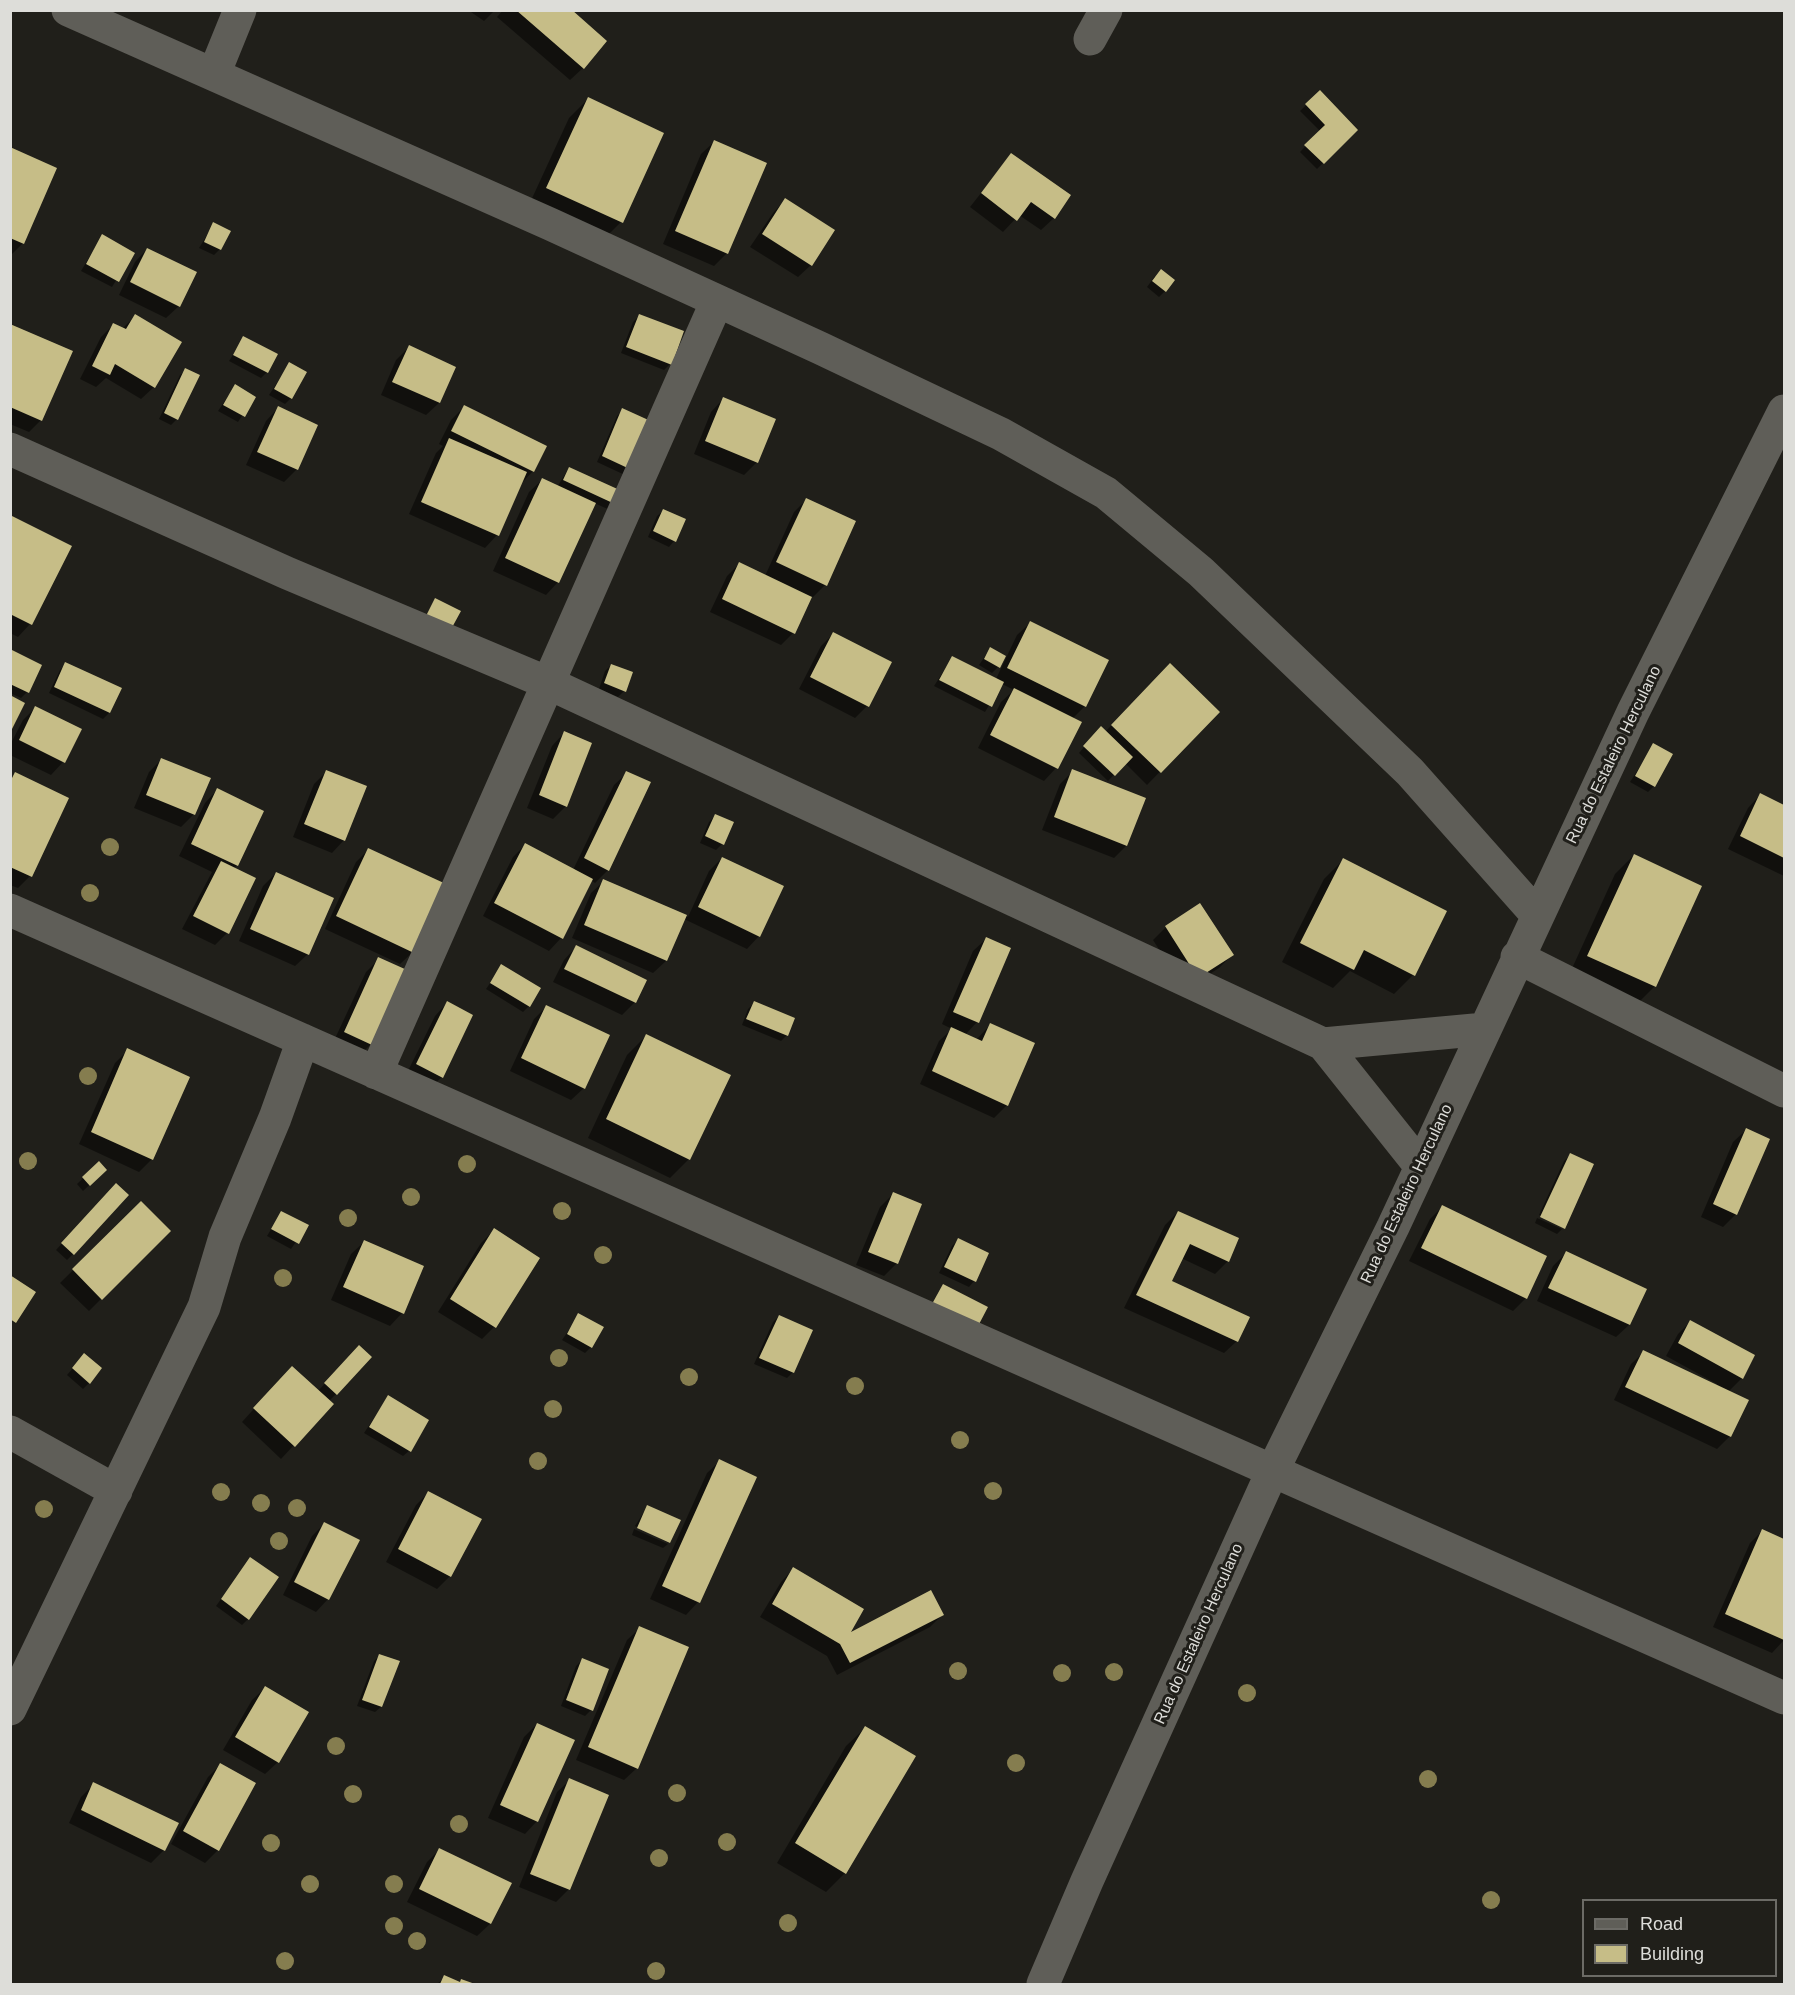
<!DOCTYPE html>
<style>
body{margin:0}
#map{position:relative;width:1795px;height:1995px;overflow:hidden;background:#201f1a;font-family:Arial,sans-serif}
canvas{display:block}
.frame{position:absolute;inset:0;border:12px solid #ddddd9;pointer-events:none}
.legend{position:absolute;left:1582px;top:1899px;width:195px;height:78px;box-sizing:border-box;background:#201f1a;border:2px solid #6c6b66;margin:0;padding:8px 10px;list-style:none;font-size:18px;color:#ddddd9}
.legend li{display:flex;align-items:center;gap:12px;height:30px}
.legend b{width:30px;border:2px solid #6c6b66}
</style>
<div id="map">
<canvas width="1795" height="1995"></canvas>
<div class="frame"></div>
<ul class="legend">
<li><b style="height:8px;background:#5f5e58"></b>Road</li>
<li><b style="height:16px;background:#c6bd87"></b>Building</li>
</ul>
</div>
<script>
const g = document.querySelector('canvas').getContext('2d');
g.lineJoin = 'round';
function fill(path, color) {
  g.fillStyle = color;
  g.fill(path, 'evenodd');
}
function trace(path, color, width, dash) {
  g.strokeStyle = color;
  g.lineWidth = width;
  g.lineCap = dash ? 'butt' : 'round';
  g.setLineDash(dash || []);
  g.stroke(path);
}
function write(font, color, halo, rows, align = 'center') {
  g.font = font + ' Arial,sans-serif';
  g.lineWidth = 6;
  g.setLineDash([]);
  g.textBaseline = 'middle';
  g.strokeStyle = halo;
  g.fillStyle = color;
  for (const [text, x, y, turn = 0] of rows) {
    g.save();
    g.translate(x, y);
    g.rotate((+turn || 0) * Math.PI / 180);
    g.textAlign = isNaN(turn) ? turn : align;
    if (halo) g.strokeText(text, 0, 0);
    g.fillText(text, 0, 0);
    g.restore();
  }
}
fill(new Path2D(`
 M468 10H495L484 21Z
 M503 10H569L583 68 570 80 497 17Z
 M1320 92 1356 130 1317 169 1300 152 1320 131 1300 111Z
 M588 99 621 222 602 241 528 207 569 118Z
 M714 142 727 253 714 266 663 244 701 154Z
 M10 148 23 243 10 256Z
 M1011 155 1054 218 1041 230 1019 215 1003 232 970 207Z
 M785 200 811 265 798 277 750 247 773 213Z
 M214 224 220 249 214 255 199 248Z
 M102 236 133 253 112 287 81 271Z
 M147 249 179 306 166 318 119 295 135 262Z
 M1155 276 1165 291 1159 297 1147 287Z
 M135 316 154 387 141 399 106 378 96 387 80 379 101 337 113 325 122 329Z
 M639 316 670 364 664 370 621 353 633 322Z
 M10 326 41 420 29 432 10 424Z
 M244 338 267 372 261 378 229 361Z
 M409 347 454 368 439 403 426 415 381 395 396 360Z
 M290 363 291 398 285 404 269 395Z
 M186 370 177 419 171 425 159 419 180 375Z
 M235 386 254 397 238 422 218 411Z
 M723 399 757 462 744 475 694 454 711 412Z
 M464 407 533 471 520 485 497 535 485 548 409 514 436 453 443 446 439 444 451 420Z
 M278 408 297 469 284 482 246 465 266 421Z
 M623 410 627 476 597 462 617 416Z
 M569 468 616 504 610 510 594 503 558 582 546 595 493 571 529 492 542 480 557 487Z
 M806 500 825 585 813 597 811 596 793 633 781 645 710 612 727 576 739 564 765 576 794 512Z
 M663 511 674 541 669 547 648 537 657 516Z
 M10 517 30 624 18 637 10 633Z
 M1030 623 1085 706 1072 719 1080 723 1056 768 1044 781 978 748 1001 702 1014 690 1002 684 985 712 934 686 952 658 996 679 1017 635Z
 M834 633 867 706 855 718 799 689 821 646Z
 M990 649 998 667 992 673 979 665Z
 M10 651 27 692 21 698 10 693Z
 M66 664 120 689 109 713 103 719 49 693 60 670Z
 M611 665 624 691 618 697 599 689 605 671Z
 M1157 678 1218 712 1147 785 1125 763 1108 781 1079 753 1095 734 1105 732Z
 M35 708 63 762 51 775 10 755V745L23 720Z
 M564 733 566 806 553 819 527 808 552 746Z
 M1654 745V786L1648 792 1630 782Z
 M161 760 209 779 194 814 181 827 134 808 149 772Z
 M327 771 344 840 332 853 293 837 314 784Z
 M1073 771 1126 846 1114 858 1042 830 1060 784Z
 M627 773 608 870 595 883 591 880 561 938 549 951 483 916 513 857 525 845 573 870 614 785Z
 M15 774 30 876 18 888 10 885V779Z
 M217 790 237 865 233 869 227 933 215 945 182 929 212 872 179 856 205 803Z
 M1760 795 1784 806V876L1728 849 1748 808Z
 M715 816 722 844 716 850 700 843 709 822Z
 M368 850 413 952 400 964 325 929 356 862Z
 M1634 855 1655 986 1636 1005 1569 975 1615 874Z
 M722 858 759 936 747 949 684 919 666 961 653 973 572 938 591 893 604 881 688 917 709 871Z
 M1343 860 1413 975 1394 994 1350 971 1333 988 1282 962 1324 879Z
 M276 873 308 954 295 966 239 941 263 886Z
 M1166 927 1232 955 1219 968 1185 990 1153 940Z
 M986 939 977 1022 965 1035 976 1040 990 1025 1007 1105 994 1118 920 1084 939 1041 952 1029 942 1024 973 951Z
 M576 947 635 1002 622 1015 553 982 564 960Z
 M379 959 371 1044 358 1057 332 1045 366 972Z
 M502 966 529 1006 523 1012 486 989Z
 M447 1003 442 1077 429 1089 405 1077 435 1016Z
 M754 1003 793 1019 787 1035 781 1041 742 1025 748 1009Z
 M547 1006 584 1088 571 1100 510 1071 534 1019Z
 M646 1036 689 1159 670 1178 588 1138 627 1055Z
 M128 1050 152 1159 139 1172 79 1144 115 1063Z
 M1746 1130 1736 1214 1723 1227 1701 1217 1733 1142Z
 M1570 1155 1592 1165 1563 1228 1539 1215 1564 1161Z
 M99 1163 105 1170 83 1191 77 1184Z
 M110 1191 73 1254 67 1260 56 1250Z
 M893 1194 920 1205 896 1264 884 1276 856 1265 880 1207Z
 M141 1203 169 1231 89 1311 60 1283Z
 M1442 1207 1526 1298 1513 1311 1409 1261 1430 1219Z
 M1178 1212 1228 1261 1215 1274 1181 1258 1169 1282 1237 1341 1224 1353 1124 1308 1165 1225Z
 M281 1213 307 1226 291 1249 267 1236Z
 M1537 1218 1562 1229 1557 1234 1535 1223Z
 M494 1230V1327L482 1339 438 1312 481 1243Z
 M958 1240 987 1254 974 1281 969 1287 939 1273 952 1246Z
 M364 1242 422 1267 402 1313 390 1326 331 1300 351 1254Z
 M1566 1253 1645 1290 1629 1325 1616 1337 1537 1301 1553 1266Z
 M579 1315 591 1347 585 1353 562 1340Z
 M779 1316 793 1372 787 1378 754 1364 773 1322Z
 M1690 1322 1742 1378 1728 1392 1730 1436 1717 1449 1614 1400 1631 1364 1644 1352 1716 1386 1717 1384 1666 1356 1678 1334Z
 M359 1347 336 1394 329 1401 332 1404 281 1459 242 1422 280 1380 318 1391Z
 M79 1361 89 1383 83 1389 67 1375Z
 M388 1397 409 1451 403 1456 364 1433Z
 M720 1461 755 1477 698 1602 686 1615 650 1599 707 1473Z
 M428 1493 450 1576 437 1589 386 1562 416 1505Z
 M647 1507 679 1521 669 1543 635 1526Z
 M324 1524 328 1599 316 1612 283 1595 312 1536Z
 M634 1529 668 1544 663 1548 632 1535Z
 M1762 1531 1784 1540V1640L1772 1653 1713 1627 1750 1543Z
 M250 1559 248 1619 242 1625 216 1606Z
 M793 1569 847 1635 942 1615 930 1627 837 1675 827 1656 760 1617 781 1582Z
 M640 1628 637 1768 624 1780 576 1760 627 1640Z
 M380 1655 381 1707 375 1712 357 1706 374 1661Z
 M582 1660 591 1710 585 1716 561 1706 576 1666Z
 M265 1688 278 1762 265 1774 223 1750 252 1700Z
 M537 1724V1821L525 1834 488 1818 524 1737Z
 M865 1728 845 1873 826 1892 777 1863 846 1746Z
 M220 1765 254 1784 217 1851 205 1863 171 1844 208 1777Z
 M570 1780 569 1889 556 1902 519 1887 557 1792Z
 M94 1784 164 1850 151 1863 69 1823 81 1797Z
 M440 1849 510 1883 490 1924 477 1936 407 1902 427 1862Z
 M445 1977 459 1984 462 1981 471 1984H437Z`), '#0007');
fill(new Path2D(`
 M516 10H572L607 41 584 69Z
 M1320 90 1358 130 1324 164 1304 145 1325 125 1305 104Z
 M588 97 664 133 623 223 546 188Z
 M714 140 767 163 728 254 675 231Z
 M10 147 57 168 24 244 10 238Z
 M1011 153 1071 195 1055 219 1031 202 1017 221 981 193Z
 M785 198 835 230 812 266 762 234Z
 M213 222 231 231 221 250 204 242Z
 M102 234 135 253 119 282 86 264Z
 M147 248 197 272 180 307 130 282Z
 M1161 269 1175 280 1166 292 1152 281Z
 M135 314 182 342 155 388 115 364 110 375 92 366 113 323 126 329Z
 M639 314 684 331 672 365 626 347Z
 M10 324 73 351 42 421 10 407Z
 M243 336 278 354 268 373 233 355Z
 M409 345 456 367 440 403 392 382Z
 M289 362 307 372 292 399 274 389Z
 M185 368 200 375 178 420 164 413Z
 M235 384 256 397 245 417 223 405Z
 M723 397 776 419 758 463 705 441Z
 M464 405 547 446 534 472 451 431Z
 M278 406 318 425 298 470 257 452Z
 M622 408 655 423 634 471 602 456Z
 M449 438 527 472 499 536 421 502Z
 M569 467 624 492 617 505 563 480Z
 M542 478 596 503 559 583 505 558Z
 M806 498 856 521 827 586 776 562Z
 M663 509 686 519 676 542 653 531Z
 M10 515 72 546 32 625 10 614Z
 M739 562 812 597 795 634 722 599Z
 M435 598 461 611 449 633 424 620Z
 M1030 621 1109 660 1086 707 1007 668Z
 M833 632 892 662 869 707 810 677Z
 M990 647 1006 656 1000 668 984 659Z
 M10 649 42 665 29 693 10 684Z
 M952 656 1004 682 992 707 939 680Z
 M65 662 122 688 110 713 54 687Z
 M1170 663 1220 712 1161 773 1111 725Z
 M611 664 633 672 626 692 604 683Z
 M1014 688 1082 722 1058 769 990 735Z
 M10 695 25 703 10 733Z
 M35 706 82 729 65 763 19 740Z
 M1101 726 1133 757 1115 776 1083 746Z
 M564 731 592 743 567 807 539 795Z
 M1653 743 1673 754 1655 787 1635 776Z
 M161 758 211 778 195 815 146 795Z
 M1072 769 1146 798 1127 846 1054 817Z
 M326 770 367 786 345 841 304 824Z
 M626 771 651 782 609 871 584 858Z
 M15 772 69 798 32 877 10 867V782Z
 M217 788 264 811 238 866 191 844Z
 M1760 793 1784 805V858L1740 836Z
 M715 814 734 822 724 845 705 836Z
 M525 843 593 879 563 939 494 903Z
 M368 848 446 884 414 953 336 916Z
 M1634 854 1702 886 1656 987 1587 956Z
 M722 857 784 886 760 937 698 907Z
 M1343 858 1447 911 1415 976 1364 950 1354 970 1300 943Z
 M221 861 256 878 229 934 193 916Z
 M276 872 334 898 309 955 250 929Z
 M603 879 687 915 667 961 584 925Z
 M1200 903 1234 955 1198 978 1165 926Z
 M986 937 1011 948 979 1023 953 1012Z
 M576 945 647 980 636 1003 564 969Z
 M378 957 407 970 372 1045 344 1032Z
 M501 964 541 988 530 1007 490 983Z
 M447 1001 473 1015 443 1078 416 1064Z
 M754 1001 795 1018 788 1036 746 1019Z
 M546 1005 610 1035 585 1089 521 1058Z
 M990 1023 1035 1043 1008 1106 932 1071 951 1027 982 1041Z
 M646 1034 731 1075 690 1160 606 1119Z
 M127 1048 190 1077 153 1160 91 1132Z
 M1746 1128 1770 1139 1737 1215 1713 1204Z
 M1570 1153 1594 1164 1565 1229 1540 1217Z
 M99 1161 107 1170 90 1186 82 1177Z
 M116 1183 129 1195 74 1255 61 1243Z
 M893 1192 922 1204 898 1264 868 1252Z
 M141 1201 171 1231 102 1300 72 1269Z
 M1442 1205 1547 1256 1527 1299 1421 1248Z
 M281 1211 309 1225 299 1244 271 1229Z
 M1178 1211 1239 1238 1229 1262 1190 1244 1172 1281 1250 1317 1238 1342 1136 1295Z
 M494 1228 540 1258 496 1328 450 1299Z
 M958 1238 989 1253 976 1282 944 1267Z
 M364 1240 424 1266 404 1314 343 1287Z
 M1566 1251 1647 1289 1630 1325 1548 1288Z
 M10 1275 36 1292 16 1323 10 1319Z
 M943 1284 988 1307 977 1328 932 1304Z
 M578 1313 604 1327 592 1348 567 1334Z
 M779 1315 813 1330 794 1373 759 1358Z
 M1690 1320 1755 1355 1743 1379 1678 1343Z
 M359 1345 372 1357 337 1395 324 1383Z
 M1643 1350 1749 1400 1731 1437 1625 1387Z
 M84 1353 102 1368 90 1384 72 1368Z
 M292 1366 334 1404 295 1447 253 1408Z
 M388 1395 429 1420 411 1452 369 1427Z
 M719 1459 757 1477 700 1603 662 1586Z
 M428 1491 482 1519 451 1577 398 1549Z
 M647 1505 681 1520 670 1543 637 1528Z
 M324 1522 360 1540 329 1600 294 1582Z
 M1762 1529 1784 1539V1640L1725 1614Z
 M250 1557 279 1577 249 1620 221 1599Z
 M793 1567 864 1609 851 1632 931 1590 944 1615 850 1663 840 1644 772 1604Z
 M639 1626 689 1647 638 1769 588 1747Z
 M379 1654 400 1661 382 1707 362 1700Z
 M582 1658 609 1669 593 1711 566 1700Z
 M265 1686 309 1712 279 1763 235 1737Z
 M537 1723 575 1740 538 1822 500 1805Z
 M865 1726 916 1756 846 1874 795 1843Z
 M220 1763 256 1783 219 1851 183 1831Z
 M569 1778 609 1795 570 1890 530 1874Z
 M93 1782 179 1823 165 1851 81 1810Z
 M439 1848 512 1883 491 1924 419 1889Z
 M444 1975 460 1982 461 1979 475 1984H440Z`), '#c6bd87');
trace(new Path2D(`
 M68 10 550 224 820 348 1001 434 1106 493 1201 572 1410 772 1537 915
 M1090 39 1106 10
 M214 74 240 10
 M10 449 287 573 548 683 1323 1044 1421 1167
 M10 910 1784 1698
 M1517 957 1784 1091
 M1323 1044 1485 1029
 M376 1073 717 301
 M10 1432 116 1491
 M10 1709 204 1307 225 1237 275 1118 303 1040
 M1043 1984 1087 1881 1272 1472 1393 1227 1633 712 1784 411`), '#5f5e58', 33);
g.fillStyle = '#857d4f';
for (const [x, y] of [
 [110,847],
 [90,893],
 [88,1076],
 [28,1161],
 [467,1164],
 [411,1197],
 [562,1211],
 [348,1218],
 [603,1255],
 [283,1278],
 [559,1358],
 [689,1377],
 [855,1386],
 [553,1409],
 [960,1440],
 [538,1461],
 [993,1491],
 [221,1492],
 [261,1503],
 [297,1508],
 [44,1509],
 [279,1541],
 [958,1671],
 [1114,1672],
 [1062,1673],
 [1247,1693],
 [336,1746],
 [1016,1763],
 [1428,1779],
 [677,1793],
 [353,1794],
 [459,1824],
 [727,1842],
 [271,1843],
 [659,1858],
 [310,1884],
 [394,1884],
 [1491,1900],
 [788,1923],
 [394,1926],
 [417,1941],
 [285,1961],
 [656,1971]
]) {
  g.beginPath();
  g.arc(x, y, 9, 0, 2 * Math.PI);
  g.fill();
}
write('16px', '#ddddd9', '#201f1a', [
 ["Rua do Estaleiro Herculano",1614,755,-64],
 ["Rua do Estaleiro Herculano",1407,1194,-65],
 ["Rua do Estaleiro Herculano",1199,1634,-66]
]);
</script>
